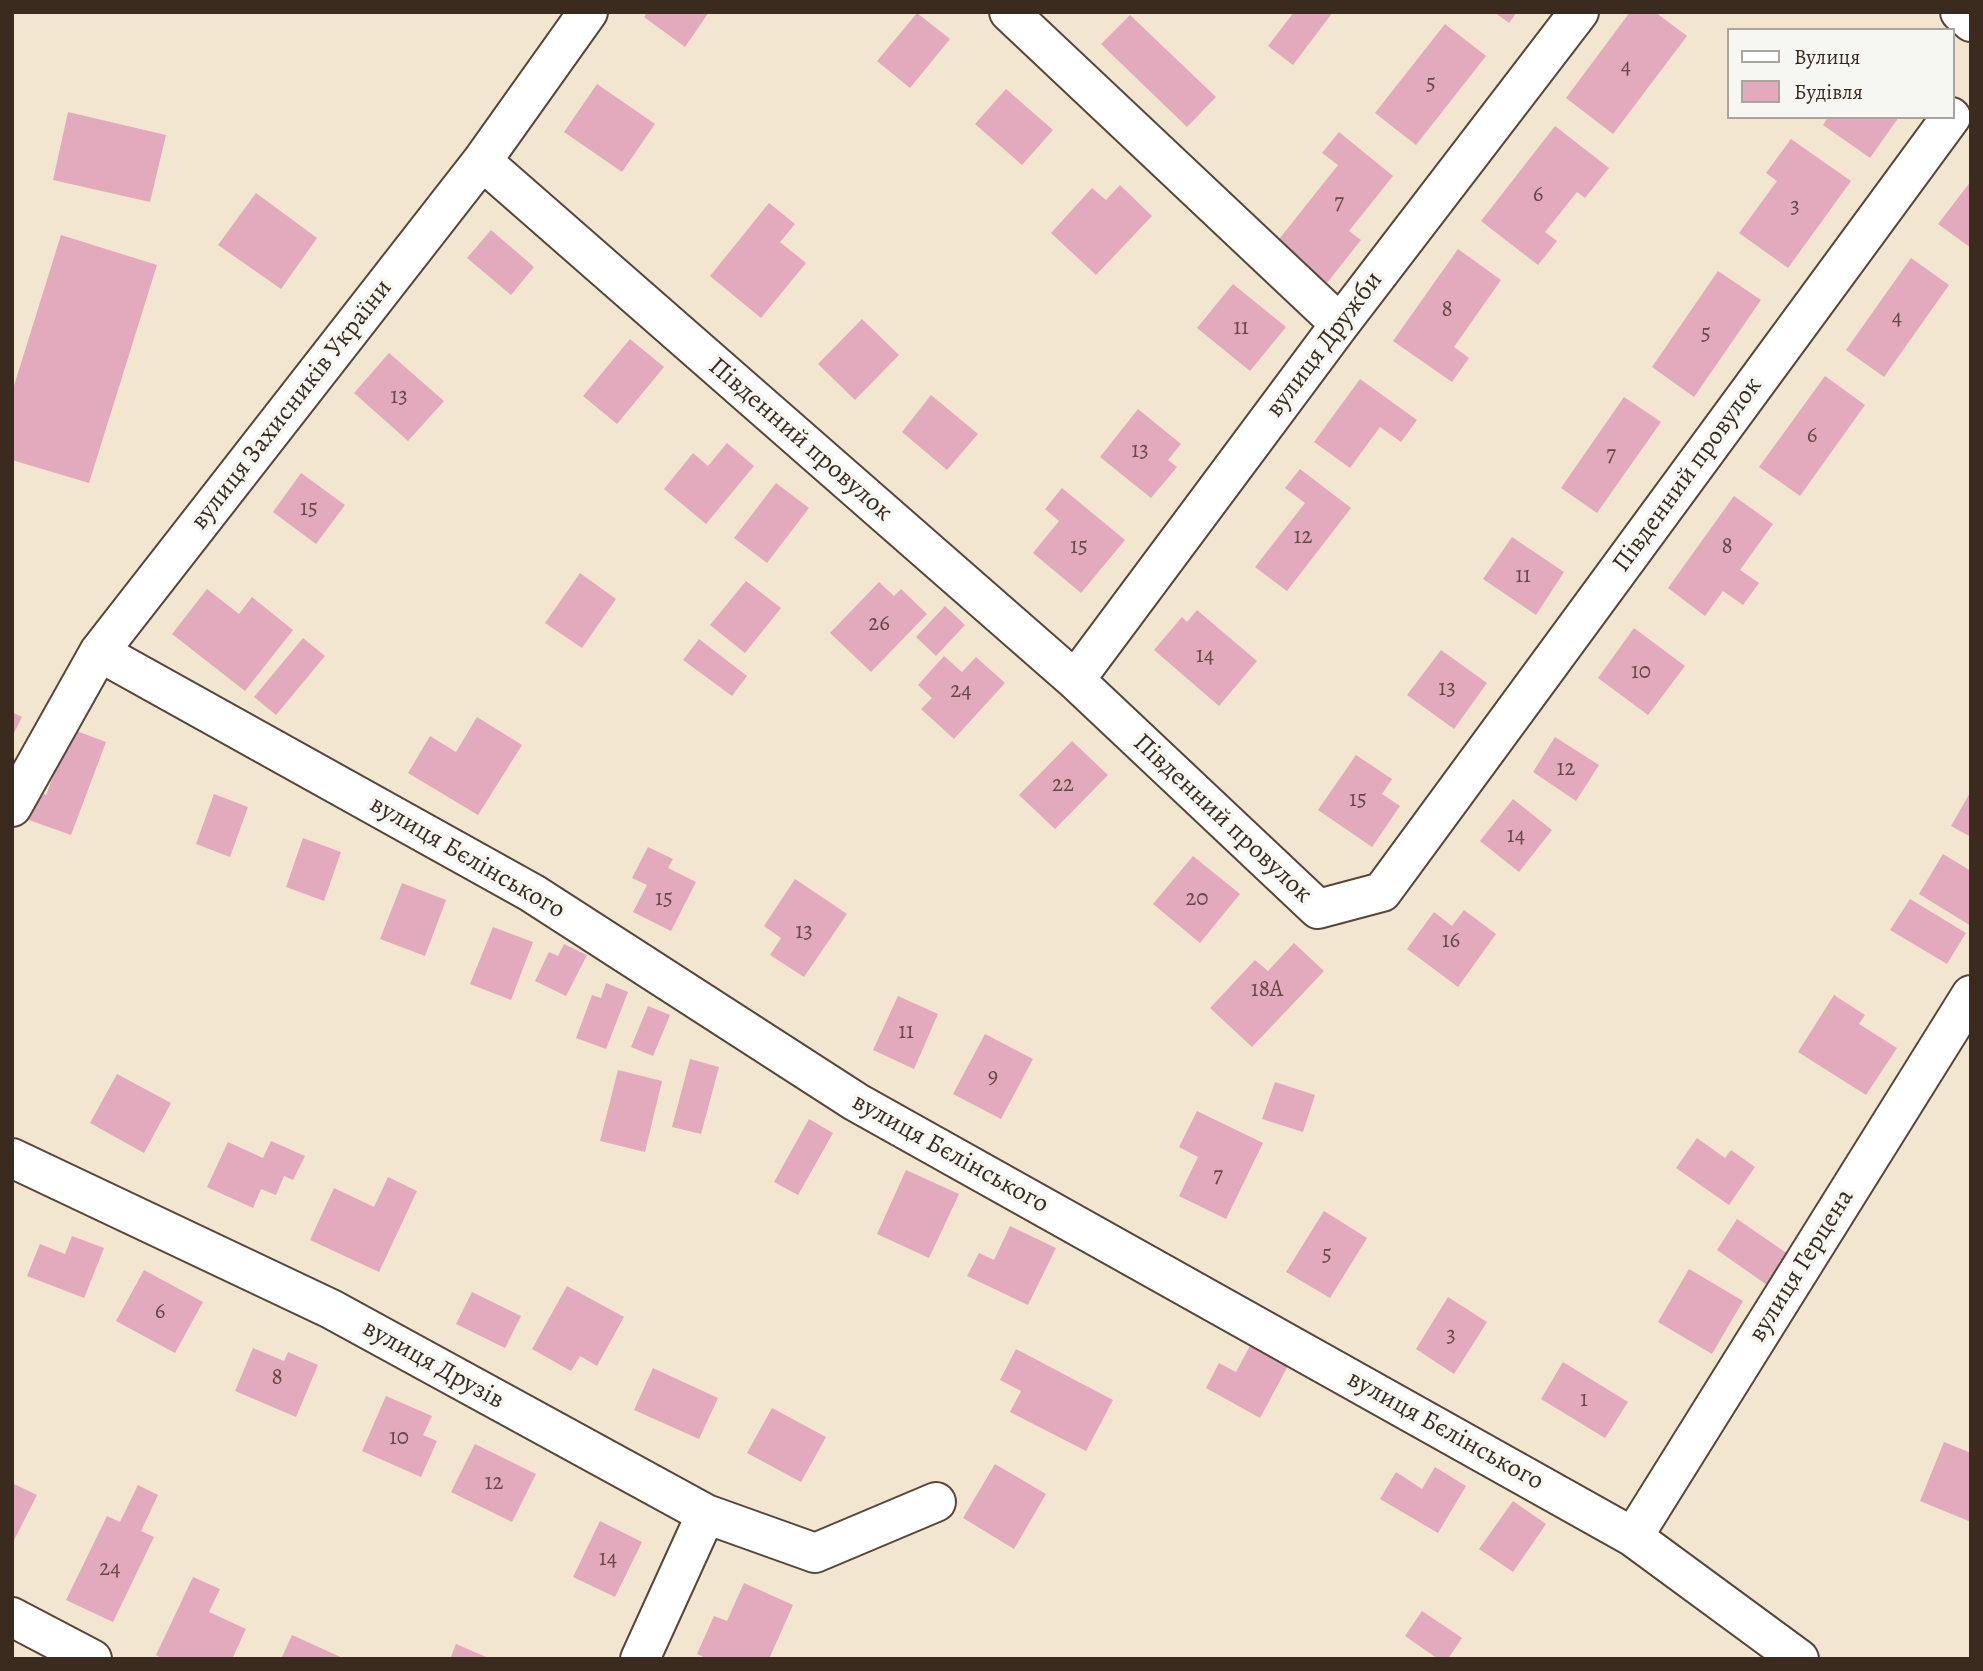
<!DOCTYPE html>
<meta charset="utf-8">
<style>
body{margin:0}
#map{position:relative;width:1983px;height:1671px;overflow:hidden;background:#f3e6d0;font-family:Alegreya,serif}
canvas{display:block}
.frame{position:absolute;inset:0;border:14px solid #3b2a1e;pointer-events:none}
.legend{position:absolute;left:1727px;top:28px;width:228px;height:91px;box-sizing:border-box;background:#f6f6f2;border:2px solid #aba49d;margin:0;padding:9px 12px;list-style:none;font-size:21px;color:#3b2a1e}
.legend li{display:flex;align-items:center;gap:14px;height:35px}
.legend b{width:35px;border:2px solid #aba49d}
</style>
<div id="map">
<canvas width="1983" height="1671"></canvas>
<div class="frame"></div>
<ul class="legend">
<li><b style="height:9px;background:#fff"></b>Вулиця</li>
<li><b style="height:19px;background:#e3a9bd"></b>Будівля</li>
</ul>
</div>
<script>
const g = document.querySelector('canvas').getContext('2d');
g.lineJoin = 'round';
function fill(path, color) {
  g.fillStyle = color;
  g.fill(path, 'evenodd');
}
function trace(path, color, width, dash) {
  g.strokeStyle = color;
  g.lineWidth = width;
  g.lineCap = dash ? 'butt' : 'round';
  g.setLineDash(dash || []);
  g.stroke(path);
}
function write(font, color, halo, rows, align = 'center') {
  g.font = font + ' Alegreya,serif';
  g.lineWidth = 7;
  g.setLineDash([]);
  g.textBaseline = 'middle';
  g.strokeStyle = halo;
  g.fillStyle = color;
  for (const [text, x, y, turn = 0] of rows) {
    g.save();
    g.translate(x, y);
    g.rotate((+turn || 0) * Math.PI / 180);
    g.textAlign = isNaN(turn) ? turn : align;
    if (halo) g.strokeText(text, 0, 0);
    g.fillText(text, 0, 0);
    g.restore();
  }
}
fill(new Path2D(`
 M647 12H709L685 47 644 17Z
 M1294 12H1333L1293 65 1268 46Z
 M1494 12H1517L1509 23Z
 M1630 12H1655L1687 36 1613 134 1566 98Z
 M917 13 950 39 910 88 877 61Z
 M1130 15 1216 97 1187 127 1101 44Z
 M1445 24 1486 56 1416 145 1375 113Z
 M597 84 655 124 622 172 564 132Z
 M1006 89 1053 130 1022 165 975 124Z
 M68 112 166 135 150 202 53 180Z
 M1828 117H1899L1870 158 1823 125Z
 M1555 126 1609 168 1585 198 1577 192 1545 232 1557 241 1538 265 1481 221Z
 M1339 132 1393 176 1349 231 1361 240 1327 283 1276 243 1338 165 1322 153Z
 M1791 139 1851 181 1788 268 1739 233 1777 181 1766 173Z
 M1971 181V248L1938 224Z
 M1120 185 1152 216 1096 275 1051 233 1092 188 1106 200Z
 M256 193 317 238 281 289 218 245Z
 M769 203 795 224 780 242 806 263 761 318 710 276Z
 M491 230 534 267 511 295 467 258Z
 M61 235 157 265 89 483 12 460V392Z
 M1458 249 1501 280 1454 347 1469 358 1452 382 1393 341Z
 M1911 258 1949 285 1884 377 1846 350Z
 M1718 271 1761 300 1694 397 1652 367Z
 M1233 284 1286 327 1250 371 1197 328Z
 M862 319 899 355 855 400 818 364Z
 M630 339 664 367 617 424 583 396Z
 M389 353 444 401 408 441 354 393Z
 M1825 376 1865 405 1800 496 1759 467Z
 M1360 379 1417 420 1401 442 1380 427 1350 468 1314 442Z
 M931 395 978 434 947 470 902 432Z
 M1624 397 1661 422 1597 513 1561 488Z
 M1138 409 1181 444 1168 460 1177 467 1151 498 1100 457Z
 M727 443 754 466 706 524 664 489 693 453 708 466Z
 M1300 469 1351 508 1287 591 1255 567 1305 503 1285 488Z
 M301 473 345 505 316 544 273 512Z
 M776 483 809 508 767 563 734 538Z
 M1062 488 1125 540 1081 593 1033 553 1059 521 1045 509Z
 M1734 496 1773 524 1740 570 1759 583 1743 605 1723 591 1705 616 1668 588Z
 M1512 537 1564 572 1536 615 1483 579Z
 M580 573 616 599 582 648 545 623Z
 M746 581 781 608 745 653 710 625Z
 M879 582 894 596 901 589 927 614 871 672 830 633Z
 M207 589 239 614 252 597 293 630 245 691 172 634Z
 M945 606 965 625 936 656 916 637Z
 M1197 610 1257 661 1219 706 1154 650 1182 617 1187 622Z
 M1634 628 1685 666 1648 715 1598 678Z
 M303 638 325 656 276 715 254 697Z
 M699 639 747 676 732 696 683 660Z
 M1441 650 1487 683 1454 729 1407 695Z
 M944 656 962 672 976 657 1005 683 954 739 921 709 932 698 918 685Z
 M12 712 22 717 12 737Z
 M477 717 522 745 478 815 408 773 430 736 456 752Z
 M71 729 106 742 71 835 26 819 37 791 46 795Z
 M1555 737 1599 765 1576 801 1533 772Z
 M1072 741 1108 775 1055 829 1019 795Z
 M1356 755 1392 779 1382 794 1400 806 1372 847 1318 810Z
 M1971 791V837L1951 826Z
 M214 794 248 807 230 857 196 844Z
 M1513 799 1552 830 1519 872 1480 841Z
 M303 838 341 852 324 901 286 887Z
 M648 847 673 859 668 868 696 882 671 931 633 912 647 885 632 878Z
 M1943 854 1971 871V926L1919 894Z
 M1193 856 1240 894 1200 943 1153 904Z
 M795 879 847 914 804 977 770 955 781 938 764 926Z
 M402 883 446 900 425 956 380 939Z
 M1910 899 1966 933 1947 964 1890 930Z
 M1464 910 1496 934 1458 987 1407 949 1434 912 1452 926Z
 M493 927 533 942 511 1000 470 984Z
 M1294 943 1324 971 1252 1047 1210 1008 1255 960 1268 971Z
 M564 944 587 955 566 996 535 981 549 952 558 956Z
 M606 983 628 992 606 1049 576 1038 592 995 601 998Z
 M1834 995 1865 1015 1859 1024 1897 1048 1866 1095 1798 1052Z
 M898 996 938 1014 914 1069 873 1050Z
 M648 1006 670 1015 653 1056 631 1047Z
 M985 1034 1033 1059 1001 1119 953 1094Z
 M690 1059 719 1067 701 1134 672 1127Z
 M618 1070 662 1081 645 1152 600 1141Z
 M117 1074 171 1103 144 1153 90 1123Z
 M1275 1082 1315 1095 1303 1132 1262 1119Z
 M1197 1111 1263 1143 1226 1219 1179 1196 1198 1157 1179 1147Z
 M809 1119 833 1133 798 1195 774 1182Z
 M1697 1138 1725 1158 1731 1150 1755 1167 1729 1205 1676 1168Z
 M271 1141 305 1156 293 1180 284 1176 276 1195 261 1189 253 1208 207 1187 228 1142 263 1158Z
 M906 1170 959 1194 929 1258 877 1234Z
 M388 1177 417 1191 379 1272 310 1240 334 1188 374 1207Z
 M1324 1211 1367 1238 1330 1298 1286 1272Z
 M1737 1219 1788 1254 1767 1285 1717 1250Z
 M1010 1226 1056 1248 1028 1305 967 1276 979 1253 994 1260Z
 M72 1236 104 1248 84 1298 27 1276 40 1244 65 1254Z
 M1689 1269 1743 1301 1712 1354 1658 1322Z
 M144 1270 203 1302 175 1353 116 1321Z
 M567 1286 624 1317 597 1366 580 1356 571 1371 532 1349Z
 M472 1292 521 1316 505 1348 456 1324Z
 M1448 1297 1487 1322 1454 1374 1416 1349Z
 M1252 1342 1290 1362 1260 1418 1206 1388 1219 1363 1236 1372Z
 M253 1348 284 1361 288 1352 318 1365 296 1417 235 1391Z
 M1016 1349 1113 1400 1086 1451 1010 1412 1021 1391 1000 1380Z
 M1563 1362 1628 1402 1605 1438 1541 1399Z
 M653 1368 718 1398 699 1439 634 1410Z
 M386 1396 432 1416 423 1435 437 1441 421 1477 362 1451Z
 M772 1408 826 1437 801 1482 747 1453Z
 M1944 1442 1971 1453V1522L1920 1501Z
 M475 1444 536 1474 512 1522 451 1492Z
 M995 1464 1046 1494 1014 1549 963 1518Z
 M1435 1467 1466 1486 1438 1533 1380 1499 1396 1472 1422 1489Z
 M12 1483 37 1495 12 1544Z
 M138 1485 158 1495 141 1531 154 1537 113 1622 66 1600 107 1516 120 1522Z
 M1513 1501 1546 1524 1513 1572 1479 1549Z
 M600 1521 642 1542 615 1597 573 1577Z
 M193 1577 220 1589 209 1612 246 1629 232 1659H163L156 1655Z
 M744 1583 793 1605 769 1659H708L697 1654 714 1616 727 1621Z
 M1422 1611 1462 1638 1448 1659H1438L1405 1636Z
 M292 1635 345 1659H281Z
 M456 1644 491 1659H450Z`), '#e3a9bd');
const minor = new Path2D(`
 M1009 12 1340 324
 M1960 12 1971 22
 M482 161 1075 680 1318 909 1382 892 1951 117
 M99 652 532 893 856 1102 1633 1537 1799 1659
 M1075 680 1340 324 1579 12
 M12 807 99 652 482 161 588 12
 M12 1158 331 1309 706 1514 640 1659
 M706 1514 815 1553 936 1502
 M1633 1537 1971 995
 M12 1617 92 1659`);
trace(minor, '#574639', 42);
trace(minor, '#fff', 38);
write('23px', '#654a46', null, [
 ["4",1626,67],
 ["5",1431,84],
 ["6",1538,195],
 ["7",1339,203],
 ["3",1795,207],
 ["8",1447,310],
 ["4",1897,318],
 ["11",1241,328],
 ["5",1706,334],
 ["13",399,397],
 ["6",1812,436],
 ["13",1140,451],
 ["7",1611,455],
 ["15",309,509],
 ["12",1303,537],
 ["15",1079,547],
 ["8",1727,547],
 ["11",1523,576],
 ["26",879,624],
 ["14",1205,656],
 ["10",1641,672],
 ["13",1447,689],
 ["24",961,691],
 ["12",1566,769],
 ["22",1063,785],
 ["15",1358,800],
 ["14",1516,836],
 ["15",664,899],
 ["20",1197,899],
 ["13",804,932],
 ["16",1451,941],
 ["18А",1267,990],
 ["11",906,1032],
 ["9",993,1077],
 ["7",1218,1176],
 ["5",1327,1255],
 ["6",160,1312],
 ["3",1451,1336],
 ["8",277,1378],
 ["1",1584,1400],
 ["10",399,1438],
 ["12",494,1483],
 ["14",608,1559],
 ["24",110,1569]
]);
write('26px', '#3b2a1e', '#f6f6f2', [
 ["вулиця Дружби",1325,345,-53],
 ["вулиця Захисників України",292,405,-52],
 ["Південний провулок",800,440,41],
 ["Південний провулок",1688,475,-54],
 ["Південний провулок",1222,819,43],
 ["вулиця Бєлінського",467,858,30],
 ["вулиця Бєлінського",950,1154,29],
 ["вулиця Герцена",1802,1266,-58],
 ["вулиця Друзів",433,1365,29],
 ["вулиця Бєлінського",1445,1431,29]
]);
</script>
